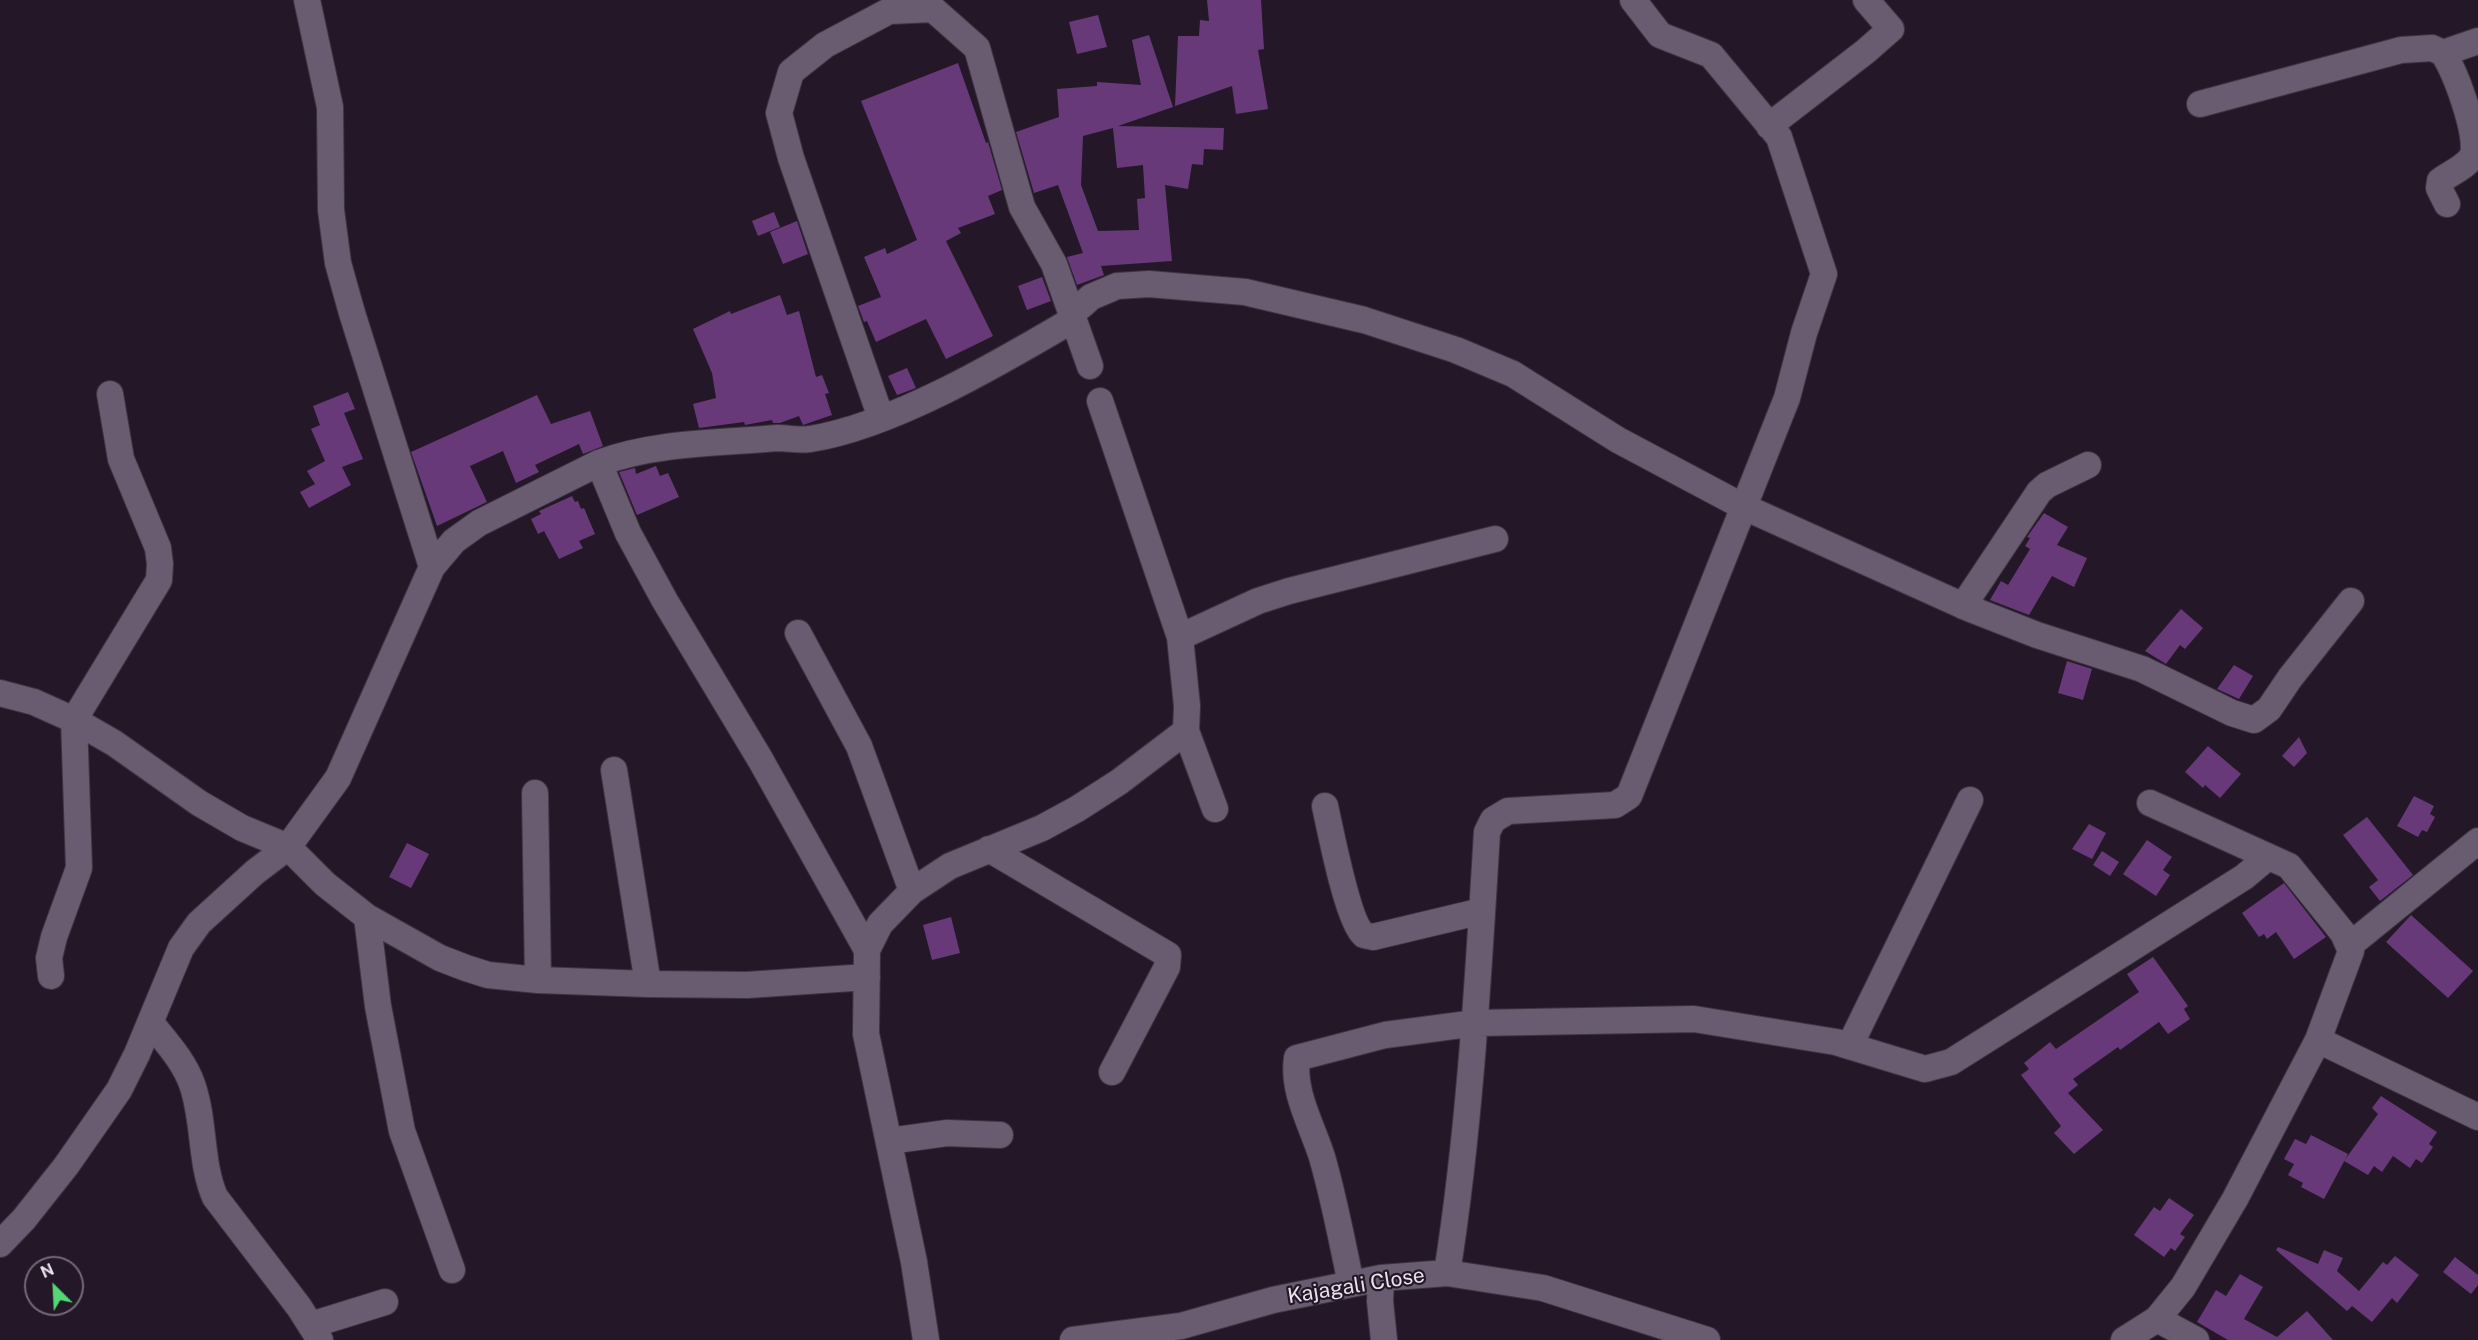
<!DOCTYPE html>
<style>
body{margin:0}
#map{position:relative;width:2478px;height:1340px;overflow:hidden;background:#241828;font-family:"Public Sans",sans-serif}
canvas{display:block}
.north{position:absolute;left:24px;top:1256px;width:60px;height:60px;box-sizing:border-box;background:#241828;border:2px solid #746977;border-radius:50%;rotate:336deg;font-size:16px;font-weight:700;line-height:24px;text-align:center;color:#ebe2ee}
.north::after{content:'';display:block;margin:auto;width:21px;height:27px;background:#53d673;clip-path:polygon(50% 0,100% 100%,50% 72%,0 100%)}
</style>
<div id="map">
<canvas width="2478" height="1340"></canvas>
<div class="north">N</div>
</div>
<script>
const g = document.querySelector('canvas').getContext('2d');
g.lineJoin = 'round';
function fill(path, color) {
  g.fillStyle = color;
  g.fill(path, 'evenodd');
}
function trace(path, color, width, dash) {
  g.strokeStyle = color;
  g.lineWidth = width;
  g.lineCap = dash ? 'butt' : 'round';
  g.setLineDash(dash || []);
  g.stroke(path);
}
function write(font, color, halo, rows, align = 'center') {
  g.font = font + ' "Public Sans",sans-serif';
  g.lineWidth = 4.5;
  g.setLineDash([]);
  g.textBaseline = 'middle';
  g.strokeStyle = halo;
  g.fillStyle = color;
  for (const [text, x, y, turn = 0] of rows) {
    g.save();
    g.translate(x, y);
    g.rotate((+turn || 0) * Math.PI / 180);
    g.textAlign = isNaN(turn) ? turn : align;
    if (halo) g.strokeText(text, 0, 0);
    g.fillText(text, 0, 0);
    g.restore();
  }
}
fill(new Path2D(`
 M1207 0H1261L1264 49 1258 50 1268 109 1236 114 1232 86 1175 106 1178 36H1199L1200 20 1209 21Z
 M1098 15 1107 47 1077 54 1069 22Z
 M1149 35 1173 107 1118 126 1224 128 1223 150 1204 149 1203 165 1192 164 1188 189 1165 185 1172 261 1101 266 1104 275 1077 285 1067 257 1083 253 1058 185 1034 193 1016 132 1059 117 1057 89 1097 86V82L1141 85 1132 40ZM1113 128 1117 168 1143 165 1145 198 1137 199 1139 230 1098 231 1081 185 1083 136Z
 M958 63 986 143 988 142 1002 190 988 196 995 214 958 228 961 233 946 241 993 336 946 359 926 319 876 342 867 321 864 322 858 306 881 297 864 257 885 248 887 254 917 240 861 101Z
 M774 212 780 227 758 236 752 221Z
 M797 221 808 254 783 264 770 232Z
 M1042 277 1051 301 1027 310 1018 286Z
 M780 295 787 315 799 311 816 377 822 375 829 393 825 394 832 415 803 425 799 416 780 423H773L772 420 745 425 744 422 699 428 693 404 716 398 712 373 693 329 730 311 731 314Z
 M907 368 916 388 897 395 888 376Z
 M348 392 355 409 344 413 363 459 342 467 351 485 309 508 300 492 315 484 307 471 325 461 311 429 320 425 313 406Z
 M537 395 551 424 590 411 603 446 583 454 579 444 535 465 539 472 516 483 503 451 470 466 487 502 437 526 411 452Z
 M656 466 660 476 668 473 679 497 637 515 619 472 635 468 636 474Z
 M572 496 575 502 578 501 581 509 584 508 595 534 579 541 583 548 559 559 544 531 538 534 531 519 541 514 539 511Z
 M2044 513 2068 527 2057 545 2087 558 2074 587 2052 576 2029 615 1990 600 2001 581 2008 585 2030 549 2025 546 2030 538 2027 537Z
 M2181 609 2203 628 2185 649 2180 645 2166 664 2145 651Z
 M2067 661 2092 669 2083 700 2058 693Z
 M2234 665 2253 676 2239 699 2217 689Z
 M2299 737 2307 753 2294 767 2282 756Z
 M2208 746 2241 774 2220 798 2205 785 2203 788 2185 772Z
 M2414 796 2434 806 2430 814 2435 817 2427 832 2422 830 2418 837 2397 826Z
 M2367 817 2413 875 2380 901 2369 887 2378 880 2343 835Z
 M2089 824 2106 833 2092 859 2072 849Z
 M2147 840 2172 857 2163 870 2170 875 2156 896 2123 874Z
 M407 843 429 854 411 888 389 877Z
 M2102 851 2119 862 2110 876 2093 865Z
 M2284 883 2326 937 2294 959 2276 932 2267 939 2264 934 2259 937 2242 913Z
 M2411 915 2473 971 2448 998 2386 942Z
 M951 917 960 953 932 960 923 925Z
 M2153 957 2188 1006 2184 1009 2190 1019 2168 1034 2159 1022 2120 1050 2118 1047 2073 1079 2078 1085 2068 1093 2103 1130 2074 1154 2054 1133 2061 1126 2021 1075 2029 1069 2024 1063 2050 1042 2056 1049 2139 992 2127 974Z
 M2381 1096 2437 1132 2429 1144 2433 1147 2422 1163 2416 1159 2410 1168 2393 1156 2382 1172 2374 1166 2368 1175 2344 1161 2378 1114 2372 1108Z
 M2311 1135 2348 1154 2324 1199 2301 1187 2303 1183 2288 1175 2294 1164 2284 1159 2295 1139 2306 1144Z
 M2169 1198 2194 1215 2180 1234 2185 1237 2175 1251 2171 1248 2164 1257 2134 1235 2154 1207 2160 1211Z
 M2278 1247 2318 1264 2324 1250 2343 1258 2337 1271 2359 1291 2383 1262 2387 1265 2395 1256 2419 1275 2397 1303 2392 1298 2372 1322 2352 1306 2347 1311 2276 1250Z
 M2455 1257 2478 1275V1285L2471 1294 2443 1272Z
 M2240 1274 2263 1287 2244 1319 2277 1337 2307 1311 2333 1340H2228L2197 1322 2216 1290 2226 1296Z`), '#673978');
const minor = new Path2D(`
 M2443 53C2456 73 2478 133 2473 155 2467 167 2450 173 2440 181L2439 188 2447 204
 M2200 104 2401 50 2432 48 2443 53 2478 41
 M1769 126 1866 51 1891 29 1866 0
 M1081 306 1091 297 1117 286 1149 284 1245 292 1364 320 1456 350 1513 374 1618 440 1742 506 1968 608 2037 635 2142 669 2232 713 2254 720 2269 709 2290 678 2351 601
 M881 418 791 158 779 113 791 72 825 45 889 11 933 9 977 48 1022 207 1054 264 1090 366
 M599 463 628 533 665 601 760 759 867 950
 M432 567 454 541 479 523 599 463C656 442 718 443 778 438 789 438 800 441 810 439 893 426 1001 362 1074 319
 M1963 606 2039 492 2047 485 2088 465
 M798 633 859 746 912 891
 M1180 637 1258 601 1289 591 1495 539
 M0 693 34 702 74 720 114 743 199 803 242 828 288 847 325 884 367 917 440 958 466 968 488 975 538 980 648 984 747 985 867 977
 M1186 731 1215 809
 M614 770 648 984
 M535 793 538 980
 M1325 806C1330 828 1348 923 1364 935 1367 936 1370 936 1373 937L1482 911
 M989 849 1168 955 1167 967 1112 1072
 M367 917 378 1006 402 1131 452 1270
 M2350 945 2478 841
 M51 976 49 958 54 937 79 868 74 720 159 580 160 564 158 548 121 459 110 394
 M151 1023C166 1042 184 1061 192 1084 205 1121 200 1163 215 1197L299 1307 320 1340
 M2318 1040 2478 1117
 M1850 1045 1970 800
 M889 1141 947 1133 1000 1135
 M0 1244 24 1219 66 1166 119 1090 137 1054 181 948 199 923 255 872 288 847 338 778 432 567 352 313 338 263 331 210 330 107 307 0
 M1447 1273C1470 1127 1478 980 1487 832L1493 820 1508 811 1615 805 1629 796 1787 398 1804 333 1824 274 1779 137 1711 55 1660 35 1633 0
 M1381 1278 1380 1301 1384 1340
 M1351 1284C1342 1241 1334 1198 1322 1157 1312 1125 1292 1092 1297 1058L1385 1035 1476 1023 1694 1019 1836 1042 1925 1069 1951 1062 2244 877 2268 857
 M2157 1319 2196 1340
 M311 1325 385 1302
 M926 1340 914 1262 866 1034 867 950 880 924 912 891 950 866 1042 828 1077 809 1119 782 1186 731 1187 706 1180 637 1100 401
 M1073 1340 1181 1326 1273 1300 1381 1278 1447 1273 1543 1288 1707 1340
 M2124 1340 2157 1319 2183 1287 2235 1199 2318 1040 2351 951 2343 933 2289 866 2150 803`);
trace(minor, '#3e3542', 28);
trace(minor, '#6a5c70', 26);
write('21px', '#ebe2ee', '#241828', [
 ["Kajagali Close",1356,1286,-9]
]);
</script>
